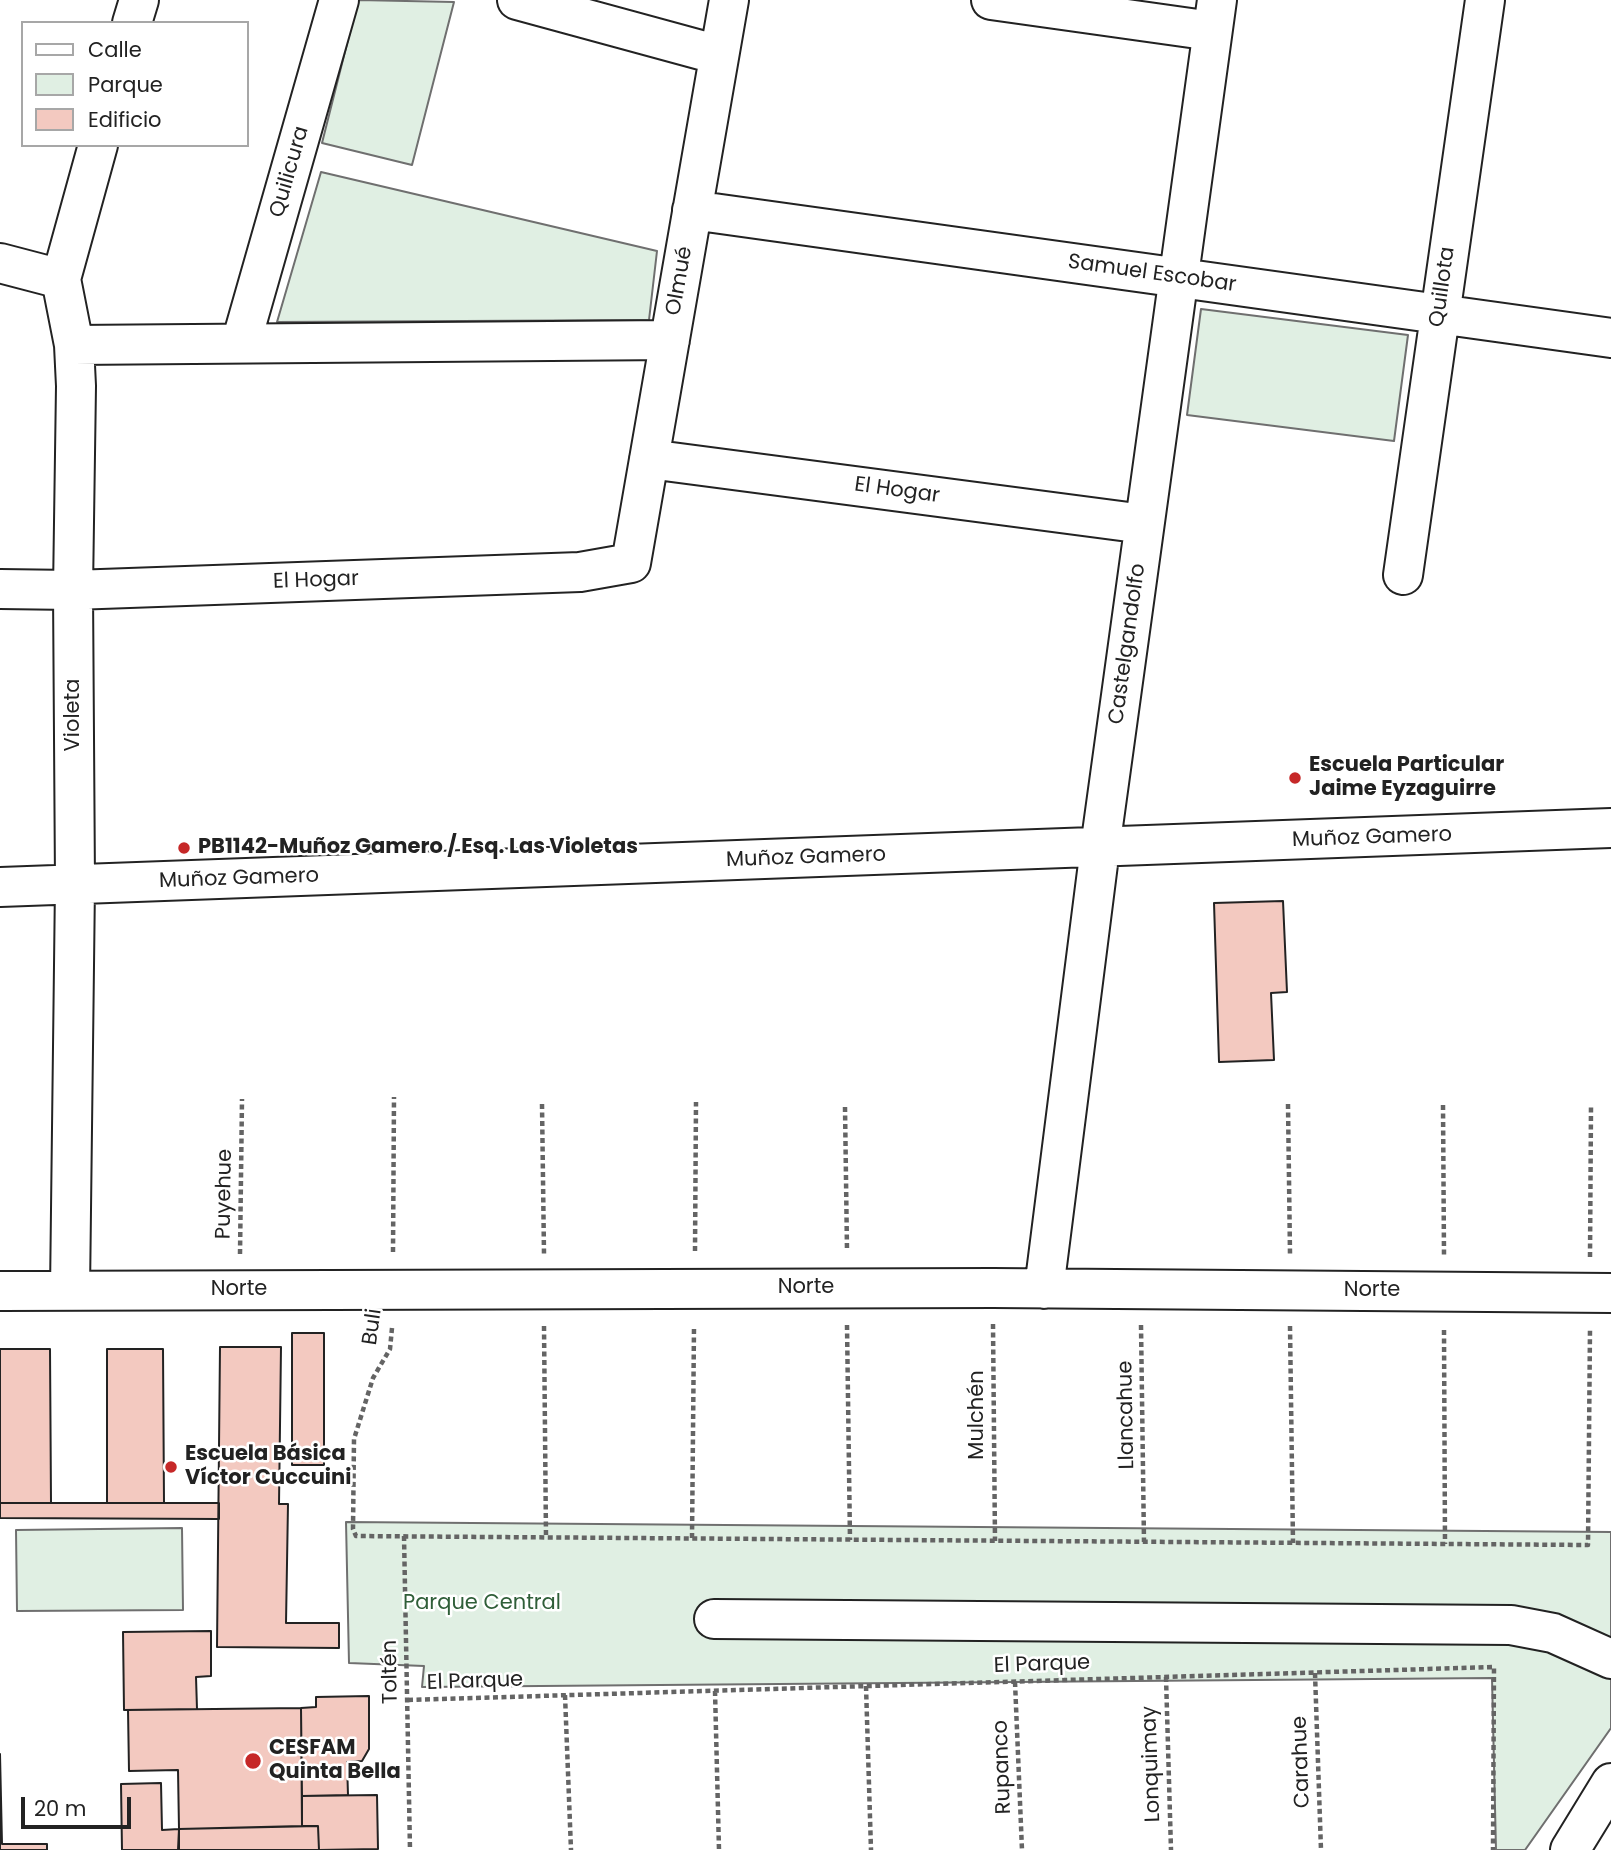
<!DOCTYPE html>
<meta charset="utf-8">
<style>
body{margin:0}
#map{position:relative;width:1611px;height:1850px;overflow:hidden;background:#fff;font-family:Poppins,sans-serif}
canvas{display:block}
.legend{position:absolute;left:21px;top:21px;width:228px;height:126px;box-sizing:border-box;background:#fff;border:2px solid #a7a7a7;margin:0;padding:9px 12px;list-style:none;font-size:21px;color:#222}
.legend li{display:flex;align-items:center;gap:14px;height:35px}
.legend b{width:35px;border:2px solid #a7a7a7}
.scale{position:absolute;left:21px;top:1797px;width:110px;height:32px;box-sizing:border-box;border:4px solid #222;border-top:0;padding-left:9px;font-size:21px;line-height:24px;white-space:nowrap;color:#222;-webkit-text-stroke:5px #fff;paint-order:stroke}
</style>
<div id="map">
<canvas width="1611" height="1850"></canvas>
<ul class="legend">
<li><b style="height:9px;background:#fff"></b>Calle</li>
<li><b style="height:19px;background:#e0efe3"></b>Parque</li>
<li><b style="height:19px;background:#f3c9c0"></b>Edificio</li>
</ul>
<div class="scale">20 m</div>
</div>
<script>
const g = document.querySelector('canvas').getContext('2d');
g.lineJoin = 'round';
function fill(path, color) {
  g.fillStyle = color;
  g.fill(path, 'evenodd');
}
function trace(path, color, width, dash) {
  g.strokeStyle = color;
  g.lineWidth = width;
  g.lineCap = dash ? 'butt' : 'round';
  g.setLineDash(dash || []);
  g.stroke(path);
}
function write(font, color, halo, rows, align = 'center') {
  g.font = font + ' Poppins,sans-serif';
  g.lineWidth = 5;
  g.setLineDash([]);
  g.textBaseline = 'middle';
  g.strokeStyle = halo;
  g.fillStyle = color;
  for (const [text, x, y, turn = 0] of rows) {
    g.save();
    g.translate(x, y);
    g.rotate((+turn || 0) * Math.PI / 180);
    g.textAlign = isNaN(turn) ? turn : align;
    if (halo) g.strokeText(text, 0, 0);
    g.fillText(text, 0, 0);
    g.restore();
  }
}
const green = new Path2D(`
 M358 0 454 2 412 165 322 143Z
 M321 172 657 251 649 320 277 322Z
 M1201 309 1408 335 1394 441 1187 415Z
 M346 1522 1611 1532V1728L1525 1850H1496L1492 1678 422 1687 424 1666 349 1663Z
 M182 1528 183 1610 17 1611 16 1530Z`);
fill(green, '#e0efe3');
trace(green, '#6f6f6f', 2);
const building = new Path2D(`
 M1283 901 1287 992 1271 993 1274 1060 1219 1062 1214 903Z
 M292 1333H324V1465H292Z
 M220 1347H281L279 1504H288L286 1623H339V1648L217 1647Z
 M0 1349H50L51 1503H0Z
 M107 1349H163L164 1503H107Z
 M0 1503H219V1519L0 1518Z
 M211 1631V1676L196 1677 197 1709 124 1710 123 1632Z
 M369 1696V1749L362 1761 347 1762 348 1795 302 1796 301 1708 316 1707V1697Z
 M301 1708 302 1826 179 1829 178 1770 129 1771 128 1710Z
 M0 1754 2 1844H47V1850H0Z
 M161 1783 162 1830 179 1829V1850H122L121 1784Z
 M377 1795 378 1849 319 1850 318 1826H302V1796Z
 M318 1826 319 1850H178L179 1829Z`);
fill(building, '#f3c9c0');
trace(building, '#222', 2);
const minor = new Path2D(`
 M517 0 719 55
 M991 0 1212 31
 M132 23 139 0
 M692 210 1611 338
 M0 263 61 279
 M241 343 339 0
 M74 345 670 340
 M649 459 1144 524
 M1403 575 1485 0
 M0 589 73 590 580 572 631 563 729 0
 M0 887 1611 828
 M1044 1289 1100 848 1217 0
 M0 1291 993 1288 1611 1293
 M70 1291 75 884 73 590 76 386 74 345 61 279 98 145
 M714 1619 1511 1625 1553 1633 1611 1659
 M1570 1850 1611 1783`);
trace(minor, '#222', 42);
trace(new Path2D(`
 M542 1104 544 1254
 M1288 1104 1290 1254
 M1443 1105 1444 1255
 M845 1107 847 1250
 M695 1251 696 1102
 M393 1252 394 1097
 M240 1254 242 1099
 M1590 1257 1591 1107
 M993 1324 995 1541
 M847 1325 850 1540
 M1141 1325 1144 1542
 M544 1326 546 1537
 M1290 1326 1293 1543
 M392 1328 390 1349 373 1378 354 1439 353 1529 356 1536 1588 1545 1590 1329
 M1444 1330 1445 1544
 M404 1536 410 1850
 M692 1538 694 1327
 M1315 1673 1321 1850
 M1166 1677 1171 1850
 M1015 1682 1022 1850
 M866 1686 871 1850
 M715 1691 719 1850
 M565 1695 571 1850
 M408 1700 1494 1667 1493 1850`), '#646464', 4.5, [5, 3.5]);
trace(minor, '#fff', 38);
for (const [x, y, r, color] of [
 [1295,778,7,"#c62828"],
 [184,848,7,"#c62828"],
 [171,1467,7,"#c62828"],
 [253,1761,9,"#c62828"]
]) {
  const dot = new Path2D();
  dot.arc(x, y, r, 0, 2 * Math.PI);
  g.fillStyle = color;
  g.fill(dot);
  trace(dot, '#fff', 2.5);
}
write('21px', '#222', '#fff', [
 ["Quilicura",290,172,-74],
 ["Samuel Escobar",1152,274,8],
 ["Olmué",680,281,-80],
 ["Quillota",1443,287,-82],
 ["El Hogar",897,491,8],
 ["El Hogar",316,581,-2],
 ["Castelgandolfo",1128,644,-82],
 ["Violeta",74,715,-90],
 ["Muñoz Gamero",1372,838,-2],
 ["Muñoz Gamero",806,858,-2],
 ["Muñoz Gamero",239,879,-2],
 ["Puyehue",225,1194,-89],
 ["Norte",806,1288],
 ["Norte",239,1290],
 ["Norte",1372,1291],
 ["Buli",373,1327,-82],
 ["Mulchén",978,1415,-90],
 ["Llancahue",1127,1415,-91],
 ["El Parque",1042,1665,-2],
 ["Toltén",391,1672,-91],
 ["El Parque",475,1682,-2],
 ["Carahue",1302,1762,-92],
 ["Lonquimay",1152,1764,-92],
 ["Rupanco",1003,1767,-92]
]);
write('bold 21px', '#222', '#fff', [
 ["Escuela Particular",1309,766],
 ["Jaime Eyzaguirre",1309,790],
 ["PB1142-Muñoz Gamero / Esq. Las Violetas",198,848],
 ["Escuela Básica",185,1455],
 ["Víctor Cuccuini",185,1479],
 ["CESFAM",269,1749],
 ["Quinta Bella",269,1773]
], 'left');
write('21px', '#2f5e38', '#fff', [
 ["Parque Central",482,1604]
]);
</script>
